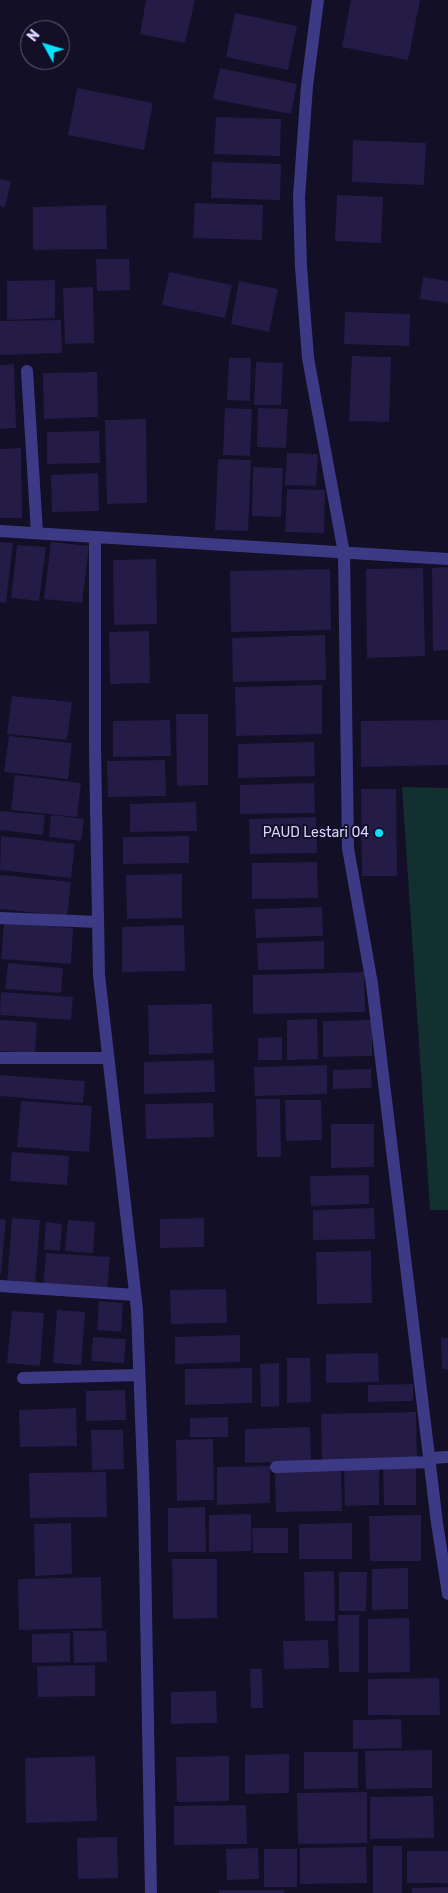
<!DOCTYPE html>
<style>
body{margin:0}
#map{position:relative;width:448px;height:1893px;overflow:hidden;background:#130f26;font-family:Rubik,sans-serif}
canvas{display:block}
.north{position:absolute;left:20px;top:20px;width:50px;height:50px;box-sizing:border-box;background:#130f26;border:1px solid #625e7d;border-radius:50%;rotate:309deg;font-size:14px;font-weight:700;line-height:20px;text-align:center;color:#d9d4ff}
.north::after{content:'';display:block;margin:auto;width:18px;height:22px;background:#00e5ff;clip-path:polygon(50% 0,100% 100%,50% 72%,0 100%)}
</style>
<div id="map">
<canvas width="448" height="1893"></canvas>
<div class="north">N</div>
</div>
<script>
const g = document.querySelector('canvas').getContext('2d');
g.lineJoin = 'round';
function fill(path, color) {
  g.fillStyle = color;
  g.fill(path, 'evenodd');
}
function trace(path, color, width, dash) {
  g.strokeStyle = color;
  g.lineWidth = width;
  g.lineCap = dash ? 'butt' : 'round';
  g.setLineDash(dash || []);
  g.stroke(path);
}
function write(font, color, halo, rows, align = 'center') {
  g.font = font + ' Rubik,sans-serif';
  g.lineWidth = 4;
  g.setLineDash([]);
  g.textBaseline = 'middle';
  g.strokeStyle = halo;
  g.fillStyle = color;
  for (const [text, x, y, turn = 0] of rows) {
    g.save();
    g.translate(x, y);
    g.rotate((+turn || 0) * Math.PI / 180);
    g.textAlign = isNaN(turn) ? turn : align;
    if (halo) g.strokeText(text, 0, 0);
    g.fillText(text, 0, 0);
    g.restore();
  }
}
fill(new Path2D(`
 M402 787 448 788V1210H430Z`), '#12302f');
fill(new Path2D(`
 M146 0H195L185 43 140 34Z
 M351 0H420L408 60 342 47Z
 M235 13 297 26 288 70 226 57Z
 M220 68 297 84 291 114 213 99Z
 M77 88 153 103 144 150 68 135Z
 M216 117 281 119 280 156 214 154Z
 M353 140 426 143 424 185 352 182Z
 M212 162 281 164 280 200 211 198Z
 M0 179 11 181 5 207 0 206Z
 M337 195 383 197 381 243 335 241Z
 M195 203 263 205 262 240 193 238Z
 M106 205 107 249 33 250V207Z
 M96 259H129L130 290 97 291Z
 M169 272 232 285 225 318 162 305Z
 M423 277 448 281V303L420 299Z
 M55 280V318L7 320V281Z
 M239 281 278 289 269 332 231 324Z
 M93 287 94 343 65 344 63 288Z
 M345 312 410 314 409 346 344 344Z
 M61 320 62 353 0 355V321Z
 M352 356 391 357 389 422 349 421Z
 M229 358H251L250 401 227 400Z
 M256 362 283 363 281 405H254Z
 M14 364 16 428 0 429V365Z
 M97 372 98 417 44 419 43 373Z
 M225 408 252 409 250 456 223 455Z
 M258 408 288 409 286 448 257 447Z
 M146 419 147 503 107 504 105 420Z
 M99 431 100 463 47 464V432Z
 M21 448 22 518H0V449Z
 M287 453 318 454 316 486 285 485Z
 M218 459 251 460 248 531 215 530Z
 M253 467 283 468 281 517 252 516Z
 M98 473 99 511 52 512 51 475Z
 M287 489 325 490 324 533 285 532Z
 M0 542 13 543 6 603 0 602Z
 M51 542 89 546 82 603 44 599Z
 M17 545 46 547 39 601 11 598Z
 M156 559 157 624 114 625 113 560Z
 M448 567V650L433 651 432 568Z
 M423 568 425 656 367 658 366 569Z
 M330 569 331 630 231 632 230 571Z
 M149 631 150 683 110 684 109 632Z
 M325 635 326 680 233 682 232 638Z
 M322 685V734L236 736 235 687Z
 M12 696 72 702 67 740 7 734Z
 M176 714H208V785L177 786Z
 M170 720 171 756 113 757V721Z
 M448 720V765L361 767V721Z
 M9 736 72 743 68 779 4 772Z
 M314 742 315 776 238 778V744Z
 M165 760 166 796 108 797 107 761Z
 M15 775 81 783 77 817 11 810Z
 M314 783 315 813 240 814V785Z
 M361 789H396L397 876H362Z
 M196 802 197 831 130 832V804Z
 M0 811 45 815 43 835 0 830Z
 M51 815 84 819 81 841 49 837Z
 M316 817 317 853 250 854 249 819Z
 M1 836 75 844 71 878 0 870Z
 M189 836V863L123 864V837Z
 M317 862 318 898 252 899V863Z
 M182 874V918L127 919 126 875Z
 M0 875 71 882 67 916 0 909Z
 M322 907 323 936 256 938 255 909Z
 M4 923 73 928 71 964 1 959Z
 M184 925 185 971 122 972V927Z
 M324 941V969L258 970 257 943Z
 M8 963 63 968 61 993 5 989Z
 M364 972 365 1012 253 1014V975Z
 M1 992 73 997 71 1020 0 1015Z
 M212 1004 213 1053 149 1055 148 1005Z
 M317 1019 318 1059 287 1060V1020Z
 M0 1020 37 1022 35 1053 0 1051Z
 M372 1020V1056L323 1057V1021Z
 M282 1037V1060H258V1038Z
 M214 1060 215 1092 144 1094V1062Z
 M327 1065V1094L255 1096 254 1067Z
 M371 1069 372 1088 333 1089V1070Z
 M0 1075 85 1081 83 1103 0 1096Z
 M256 1099H280L281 1157H257Z
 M285 1100H321L322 1140 286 1141Z
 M21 1101 92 1106 89 1152 17 1147Z
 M213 1103 214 1137 146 1139 145 1104Z
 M331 1124H374V1167L331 1168Z
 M12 1152 69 1156 67 1185 10 1181Z
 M369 1175V1204L311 1206 310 1176Z
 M374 1208 375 1239 313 1240V1210Z
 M12 1218 40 1220 35 1286 7 1284Z
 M204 1218V1247L160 1248V1219Z
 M0 1219 6 1220 1 1274H0Z
 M68 1220 95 1222 93 1253 65 1251Z
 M46 1222 62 1224 60 1251 44 1249Z
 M371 1251 372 1303 317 1304 316 1252Z
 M46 1253 110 1257 107 1291 43 1286Z
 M226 1289 227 1323 171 1324 170 1290Z
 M99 1301 123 1303 121 1332 97 1330Z
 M57 1310 85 1312 81 1365 53 1363Z
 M12 1311 44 1313 40 1366 7 1363Z
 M240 1335V1362L175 1364V1337Z
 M93 1337 126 1339 124 1363 91 1361Z
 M441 1338H448V1369H442Z
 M378 1353 379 1382 326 1383V1354Z
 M287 1358H310L311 1402 287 1403Z
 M279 1363V1406L261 1407 260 1364Z
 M252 1368V1403L185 1405V1369Z
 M413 1384V1401L368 1402V1385Z
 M125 1390 126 1420 86 1421V1391Z
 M76 1408 77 1446 20 1447 19 1410Z
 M416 1412 417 1460 322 1462 321 1414Z
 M228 1417V1437H190V1418Z
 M310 1427 311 1461 245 1463V1429Z
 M91 1430H123L124 1469 92 1470Z
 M213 1439 214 1500 177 1501 176 1440Z
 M270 1466V1503L217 1505V1467Z
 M383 1467H416V1505H384Z
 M341 1469 342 1511 276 1512 275 1470Z
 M344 1469H379V1505L345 1506Z
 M106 1472 107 1517 30 1518 29 1473Z
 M205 1507 206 1552H168V1508Z
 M251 1514V1551L209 1552V1515Z
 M421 1515V1561H370L369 1516Z
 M71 1523 72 1574 35 1576 34 1524Z
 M352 1523V1559H299V1524Z
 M252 1528H288V1553H253Z
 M172 1559H217V1618L173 1619Z
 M408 1568V1609L372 1610V1569Z
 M334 1571 335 1621H305L304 1572Z
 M339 1572H367L366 1611H339Z
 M101 1577 102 1628 19 1630 18 1579Z
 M338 1615H359V1672H339Z
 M409 1618 410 1672 368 1673V1619Z
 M73 1631H106L107 1662 74 1663Z
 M70 1633V1662L32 1663V1634Z
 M328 1640 329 1668 284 1669 283 1641Z
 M95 1665V1696L38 1697 37 1666Z
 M250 1669H262L263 1708H251Z
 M439 1678 440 1715H368V1679Z
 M216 1691 217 1723 171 1724V1692Z
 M401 1719 402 1748 353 1749V1720Z
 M432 1750V1788L366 1789 365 1751Z
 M304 1752H358V1788L304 1789Z
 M289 1754V1793L245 1794V1755Z
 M95 1756 97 1821 26 1823 25 1758Z
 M229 1756V1801L177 1802 176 1757Z
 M367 1792V1843L298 1844 297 1793Z
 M433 1796 434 1838 370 1839V1797Z
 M246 1805 247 1844 174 1845V1806Z
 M117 1837 118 1878 78 1879 77 1838Z
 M373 1846H402V1893H373Z
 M366 1847 367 1883 300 1884V1848Z
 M258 1848 259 1879 227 1880 226 1849Z
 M264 1849H297V1887H264Z
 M407 1851H448V1883H407Z
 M448 1887V1893H412V1888Z
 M219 1890H284V1893H219Z`), '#241b47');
trace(new Path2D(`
 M318 0 307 86 299 197 301 267 308 358 344 553 348 848 372 984 437 1523 448 1594
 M27 371 37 533
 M0 531 448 559
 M95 537V748L99 975 137 1310 144 1498 151 1893
 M0 918 98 922
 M0 1058H108
 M0 1286 135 1295
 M23 1378 139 1375
 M430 1458 448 1457
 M276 1467 431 1462`), '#3d3a85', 12);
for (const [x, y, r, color] of [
 [379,833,5,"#00e5ff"]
]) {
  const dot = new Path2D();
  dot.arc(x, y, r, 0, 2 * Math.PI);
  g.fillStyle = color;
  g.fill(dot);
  trace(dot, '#130f26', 2);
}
write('14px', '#d9d4ff', '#130f26', [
 ["PAUD Lestari 04",369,833]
], 'right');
</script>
